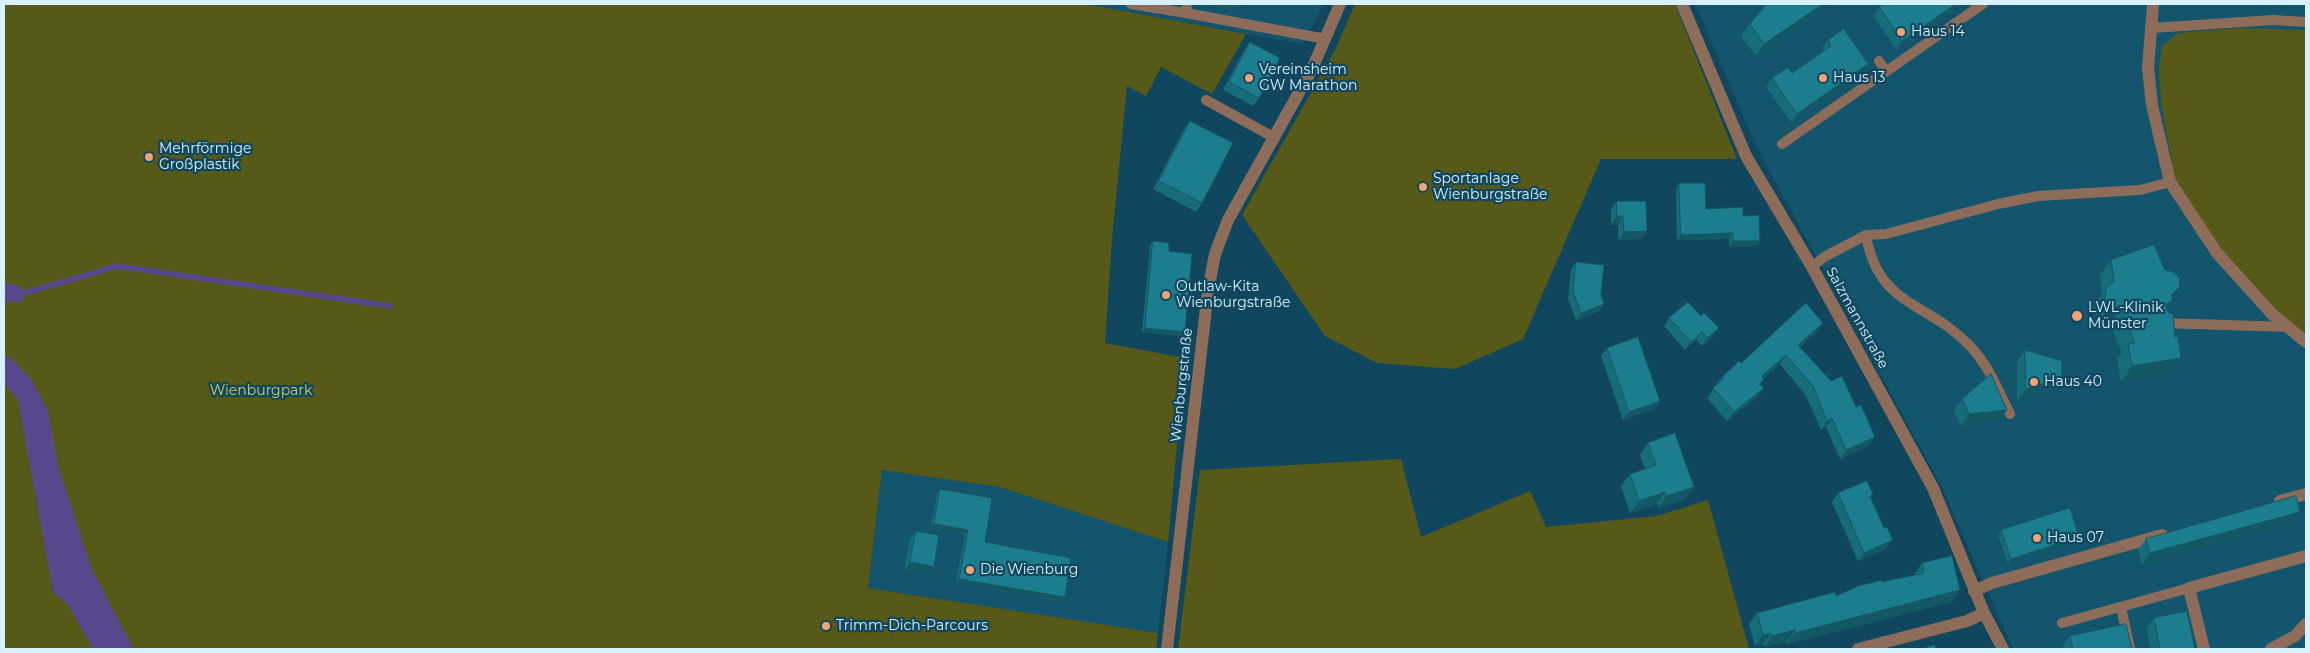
<!DOCTYPE html>
<meta charset="utf-8">
<style>
body{margin:0}
#map{position:relative;width:2310px;height:653px;overflow:hidden;background:#10475e;font-family:Montserrat,sans-serif}
canvas{display:block}
.frame{position:absolute;inset:0;border:5px solid #d7f1ff;pointer-events:none}
</style>
<div id="map">
<canvas width="2310" height="653"></canvas>
<div class="frame"></div>
</div>
<script>
const g = document.querySelector('canvas').getContext('2d');
g.lineJoin = 'round';
function fill(path, color) {
  g.fillStyle = color;
  g.fill(path, 'evenodd');
}
function trace(path, color, width, dash) {
  g.strokeStyle = color;
  g.lineWidth = width;
  g.lineCap = dash ? 'butt' : 'round';
  g.setLineDash(dash || []);
  g.stroke(path);
}
function write(font, color, halo, rows, align = 'center') {
  g.font = font + ' Montserrat,sans-serif';
  g.lineWidth = 4.5;
  g.setLineDash([]);
  g.textBaseline = 'middle';
  g.strokeStyle = halo;
  g.fillStyle = color;
  for (const [text, x, y, turn = 0] of rows) {
    g.save();
    g.translate(x, y);
    g.rotate((+turn || 0) * Math.PI / 180);
    g.textAlign = isNaN(turn) ? turn : align;
    if (halo) g.strokeText(text, 0, 0);
    g.fillText(text, 0, 0);
    g.restore();
  }
}
fill(new Path2D(`
 M1086 4H1323L1303 44Z
 M1695 4H2306V649H2013L1941 485 1756 146Z
 M882 470 1000 487 1168 542 1158 633 868 588Z`), '#14556e');
fill(new Path2D(`
 M4 4H1086L1246 34 1212 94 1161 67 1146 96 1127 86 1112 239 1105 343 1185 358 1168 542 1000 487 882 470 868 588 1158 633 1156 649H4Z
 M1355 4H1675L1737 159H1601L1523 339 1455 369 1377 363 1325 336 1242 215 1335 50Z
 M2239 28 2306 30V336L2276 311 2222 251 2175 180 2161 102 2159 68 2162 46 2178 33Z
 M1401 459 1421 537 1530 491 1546 527 1657 516 1708 500 1749 649H1178L1200 470Z`), '#575918');
fill(new Path2D(`
 M4 282 21 287 25 293 22 302H4Z
 M4 357H10L31 379 48 411 58 466 92 570 134 649H93L68 605 53 592 18 400 4 383Z`), '#58498e');
trace(new Path2D(`
 M25 293 117 266 390 306`), '#58498e', 5.5);
trace(new Path2D(`
 M1131 4 1186 13
 M1187 4 1186 13 1326 39
 M2152 28 2273 20 2306 22
 M1879 61 1886 71
 M1206 100 1275 138
 M1782 144 1983 4
 M1866 235C1878 307 1927 301 1969 345 1988 364 1998 390 2010 414
 M1812 267 1824 257 1866 235 1886 234 1998 204 2038 196 2140 190 2170 182
 M2162 323 2289 327
 M2121 607 2130 649
 M2062 623 2189 588`), '#8d6d5a', 10);
trace(new Path2D(`
 M1682 4 1746 156 1812 267 1933 488 1984 613 2003 649
 M2153 4 2148 68 2152 105 2170 182 2217 253 2272 314 2306 342
 M2280 501 2306 494
 M1974 591 1992 583 2162 535
 M1167 649 1208 291 1215 254 1228 220 1312 69 1340 4
 M1858 649 1967 621 1984 613
 M2204 649 2189 588 2306 556
 M2271 649 2295 636 2306 624`), '#8d6d5a', 12);
fill(new Path2D(`
 M1962 4 1896 49 1873 16 1879 7Z
 M1827 7 1756 56 1741 36 1750 24Z
 M1828 40 1868 64 1863 73 1791 122 1766 87 1772 78 1792 73 1824 51 1822 48Z
 M1250 42 1259 98 1253 106 1223 90 1244 50Z
 M1190 121 1202 203 1196 212 1153 189 1184 129Z
 M1679 183 1706 209 1743 216 1760 241 1756 246 1729 247V239L1677 240 1676 189Z
 M1617 201 1647 231 1641 239 1618 240V225H1611V210Z
 M1153 241 1169 251 1185 332 1182 336 1142 332 1150 246Z
 M2111 260 2172 297V301L2167 309 2181 358 2170 373 2121 382 2117 359 2122 353 2110 324 2100 321 2094 314 2095 304 2102 294 2100 275Z
 M1576 262 1604 304 1599 311 1576 320 1568 299 1571 269Z
 M1669 318 1713 336 1702 346 1696 340 1685 350 1664 326Z
 M1823 323 1817 332 1800 347 1868 446 1840 459 1826 427 1821 430 1806 396 1780 364 1764 378V379L1760 385 1764 388 1757 397 1727 421 1707 398 1722 377 1741 363Z
 M1607 348 1654 409 1623 420 1601 356Z
 M2025 350 2062 378 2053 390 2017 401V362Z
 M1962 399 2007 410 1998 422 1961 426 1954 411Z
 M1648 443 1685 499 1658 508 1657 504 1630 513 1621 486 1630 474 1645 469 1640 455Z
 M940 489 985 542 1062 601 956 583 965 534 931 528 937 493Z
 M1838 493 1873 494 1871 498 1884 528 1887 548 1858 561 1832 502Z
 M2292 523 2142 565 2138 550 2146 539Z
 M2001 530 2076 542 2008 564 1998 535Z
 M916 531 934 567 928 575 904 571 910 539Z
 M1922 563 1960 590 1952 602 1787 644 1786 642 1764 647 1763 644 1755 646 1749 624 1757 613 1836 596 1914 575Z
 M2154 618 2195 649H2151L2146 629Z
 M2070 636 2132 649H2063L2062 646Z`), '#176c79');
fill(new Path2D(`
 M1211 4H1219L1235 6 1232 11 1209 7Z
 M1266 4H1283L1281 6Z
 M1823 4H1829L1827 7 1756 56 1764 44Z
 M1956 4H1962L1896 49 1902 41Z
 M1868 64 1863 73 1791 122 1797 114Z
 M1617 216H1623L1618 225H1611Z
 M1647 231 1641 239 1618 240 1624 232Z
 M1733 233 1729 239 1677 240 1681 235Z
 M1733 241H1760L1756 246 1729 247Z
 M2179 288 2168 303 2172 294Z
 M2172 301 2161 316 2167 304Z
 M1604 304 1599 311 1576 320 1581 313Z
 M2111 306 2121 308 2110 324 2100 321Z
 M1823 323 1817 332 1792 354 1798 345Z
 M1145 328 1185 332 1182 336 1142 332Z
 M1719 328 1713 336 1702 346 1707 338Z
 M1702 332 1696 340 1685 350 1691 342Z
 M1786 355 1780 364 1756 385 1762 376Z
 M2181 358 2170 373 2121 382 2132 366Z
 M2062 378 2053 390 2017 401 2026 389Z
 M1764 388 1757 397 1727 421 1734 412Z
 M1660 401 1654 409 1623 420 1629 412Z
 M2007 410 1998 422 1961 426 1969 414Z
 M1832 418 1826 427 1821 430 1827 421Z
 M1875 437 1868 446 1840 459 1846 450Z
 M1694 487 1685 499 1658 508 1667 496Z
 M1665 492 1657 504 1630 513 1639 501Z
 M2300 512 2292 523 2142 565 2150 553Z
 M934 524 968 530 965 534 931 528Z
 M2079 537 2076 542 2008 564 2011 559Z
 M1893 540 1887 548 1858 561 1864 553Z
 M910 562 934 567 928 575 904 571Z
 M959 579 1065 597 1062 601 956 583Z
 M1960 590 1952 602 1787 644 1795 633Z
 M1795 630 1786 642 1764 647 1772 636Z
 M1771 633 1763 644 1755 646 1763 635Z`), '#135863');
const building = new Path2D(`
 M1219 4H1235V6Z
 M1767 4H1823L1764 44 1750 24Z
 M1884 4H1956L1902 41 1879 7Z
 M1844 29 1868 64 1797 114 1772 78 1788 67 1792 73 1831 46 1828 40Z
 M1250 42 1280 58 1259 98 1229 82Z
 M1190 121 1233 143 1202 203 1159 181Z
 M1679 183H1705L1706 209 1743 207V216L1759 215 1760 241H1733V233L1681 235Z
 M1617 201H1646L1647 231 1624 232 1623 216H1617Z
 M1153 241 1169 243V251L1192 254 1185 332 1145 328Z
 M2154 245 2165 270 2174 272 2180 279 2179 288 2172 294V301L2167 304 2166 308 2169 313 2173 314 2175 337 2178 336 2181 358 2132 366 2128 344 2135 343 2121 308 2111 306 2105 298 2106 289 2114 281 2111 260Z
 M1576 262 1604 265 1601 295 1604 304 1581 313 1573 292Z
 M1688 302 1701 316 1704 313 1719 328 1707 338 1702 332 1691 342 1669 318Z
 M1806 303 1823 323 1798 345 1831 381 1842 376 1856 407 1861 405 1875 437 1846 450 1832 418 1827 421 1813 386 1786 355 1762 376 1764 379 1759 384 1764 388 1734 412 1713 388 1724 378 1722 377 1739 361 1741 363Z
 M1638 337 1660 401 1629 412 1607 348Z
 M2025 350 2062 361V378L2026 389Z
 M1991 374 2007 410 1969 414 1962 399Z
 M1675 433 1694 487 1667 496 1665 492 1639 501 1630 474 1656 465 1648 443Z
 M1867 481 1873 494 1870 496 1884 528 1887 527 1893 540 1864 553 1838 493Z
 M940 489 992 498 985 542 1071 558 1065 597 959 579 968 530 934 524Z
 M2296 496 2300 512 2150 553 2146 539Z
 M2070 508 2079 537 2011 559 2001 530Z
 M916 531 939 535 934 567 910 562Z
 M1952 556 1960 590 1795 633V630L1772 636 1771 633 1763 635 1757 613 1835 592 1836 596 1858 586 1882 580V582L1924 573 1922 563Z
 M2187 611 2195 649H2160L2154 618Z
 M2126 624 2132 649H2073L2070 636Z
 M1935 645 1936 649H1921Z`);
fill(building, '#1b7d8d');
trace(building, '#135863', 1);
for (const [x, y, r, color] of [
 [1901,32,5,"#efa376"],
 [1249,78,5,"#efa376"],
 [1823,78,5,"#efa376"],
 [149,157,5,"#efa376"],
 [1423,187,5,"#efa376"],
 [1166,295,5,"#efa376"],
 [2077,316,6,"#efa376"],
 [2034,382,5,"#efa376"],
 [2037,538,5,"#efa376"],
 [970,570,5,"#efa376"],
 [826,626,5,"#efa376"]
]) {
  const dot = new Path2D();
  dot.arc(x, y, r, 0, 2 * Math.PI);
  g.fillStyle = color;
  g.fill(dot);
  trace(dot, '#10475e', 2);
}
write('14px', '#d7f1ff', '#10475e', [
 ["Haus 14",1911,32],
 ["Vereinsheim",1259,70],
 ["GW Marathon",1259,86],
 ["Haus 13",1833,78],
 ["Mehrförmige",159,149],
 ["Großplastik",159,165],
 ["Sportanlage",1433,179],
 ["Wienburgstraße",1433,195],
 ["Outlaw-Kita",1176,287],
 ["Wienburgstraße",1176,303],
 ["LWL-Klinik",2088,308],
 ["Münster",2088,324],
 ["Haus 40",2044,382],
 ["Haus 07",2047,538],
 ["Die Wienburg",980,570],
 ["Trimm-Dich-Parcours",836,626]
], 'left');
write('14px', '#d7f1ff', '#10475e', [
 ["Salzmannstraße",1857,318,61],
 ["Wienburgstraße",1182,385,-84]
]);
write('14px', '#cace5a', '#10475e', [
 ["Wienburgpark",261,391]
]);
</script>
